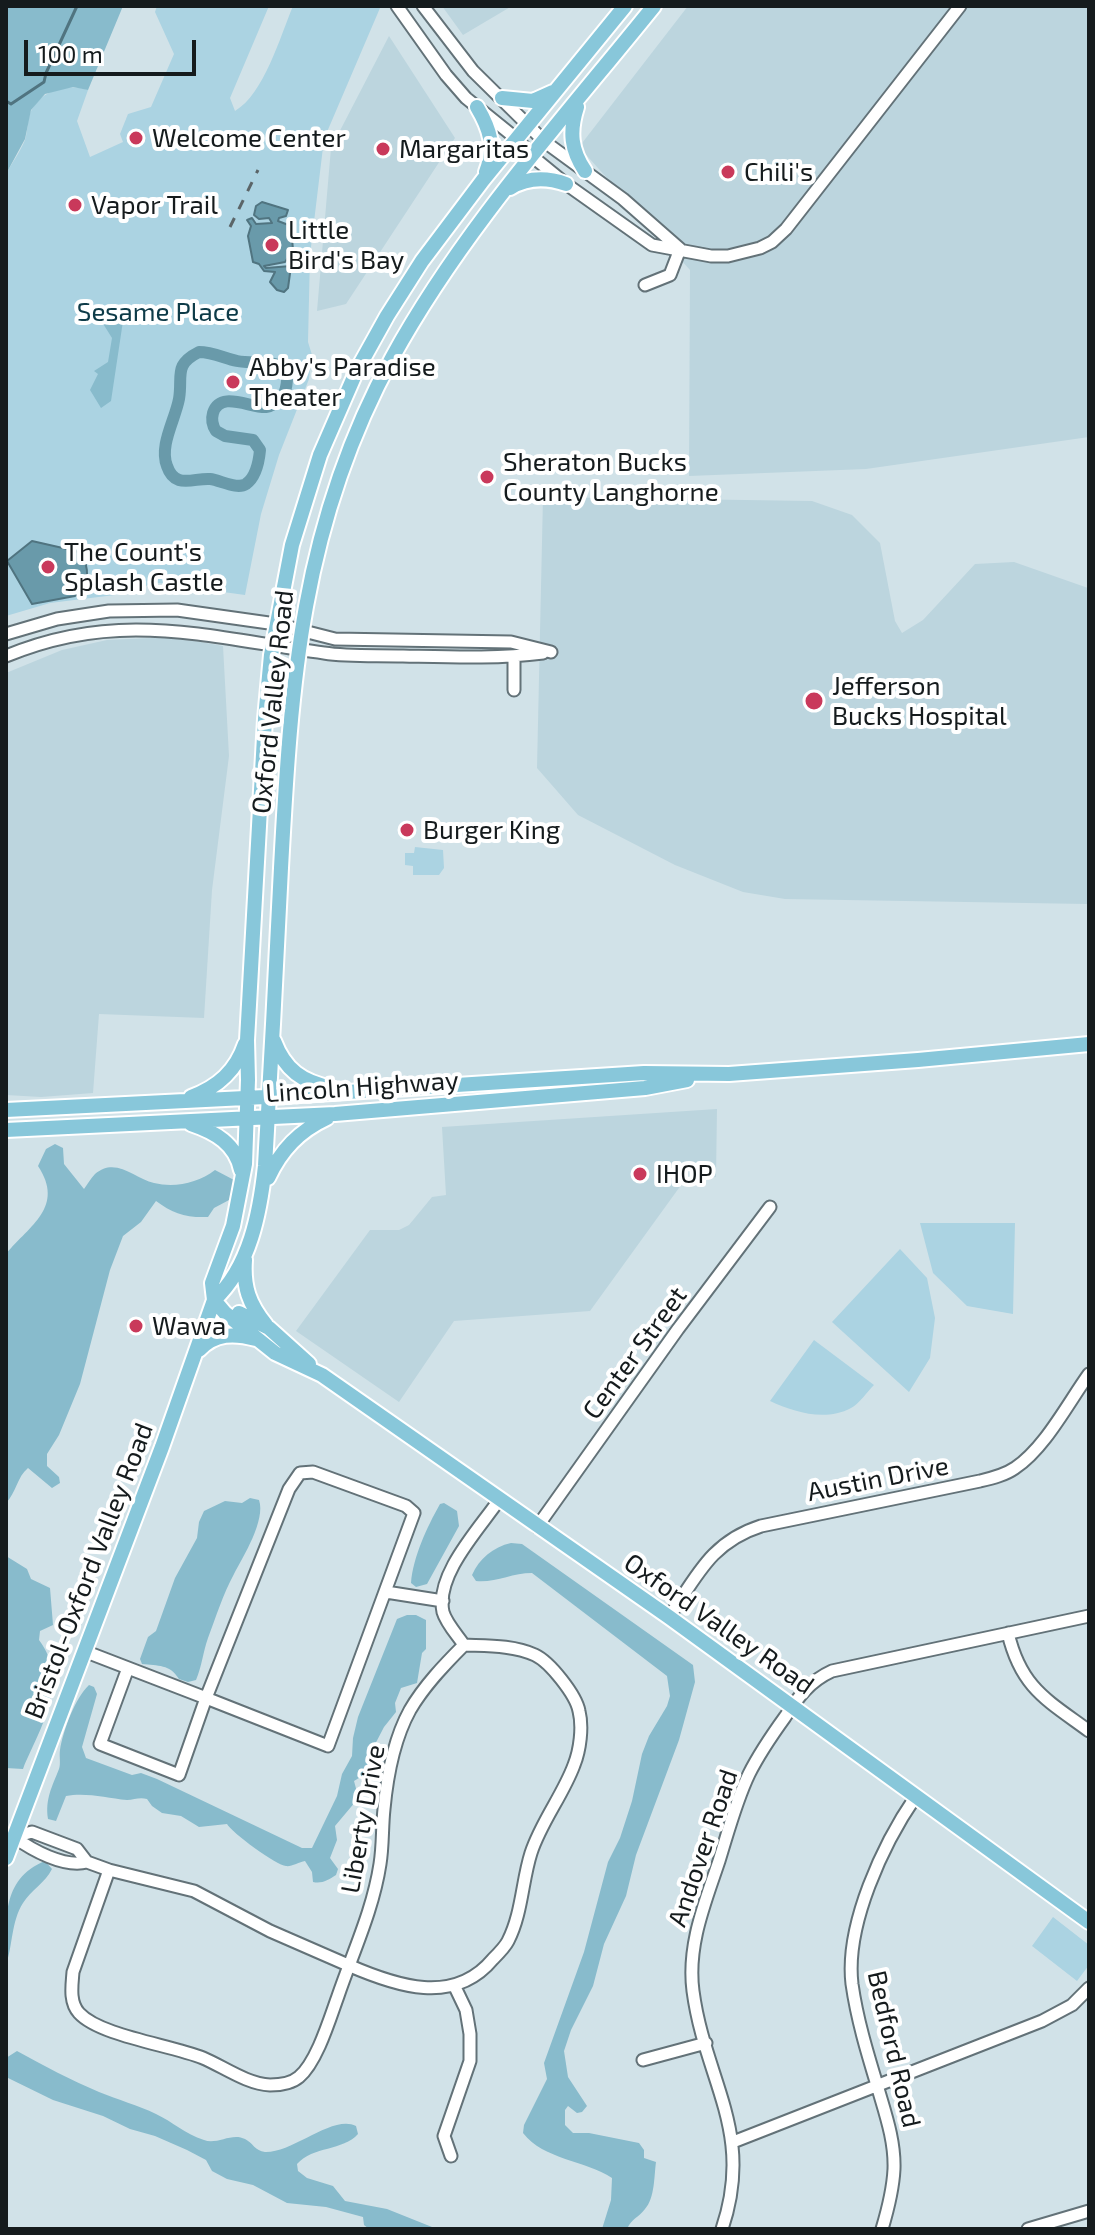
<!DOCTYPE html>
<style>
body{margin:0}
#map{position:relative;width:1095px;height:2235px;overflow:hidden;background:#d1e2e8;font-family:"Exo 2",sans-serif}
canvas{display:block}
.frame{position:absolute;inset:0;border:8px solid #151b1d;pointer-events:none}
.scale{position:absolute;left:24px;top:40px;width:172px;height:36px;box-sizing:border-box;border:4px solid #151b1d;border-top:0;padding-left:10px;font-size:24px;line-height:28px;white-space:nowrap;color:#151b1d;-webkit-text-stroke:6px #fff;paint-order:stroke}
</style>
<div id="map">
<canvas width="1095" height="2235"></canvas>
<div class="frame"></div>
<div class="scale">100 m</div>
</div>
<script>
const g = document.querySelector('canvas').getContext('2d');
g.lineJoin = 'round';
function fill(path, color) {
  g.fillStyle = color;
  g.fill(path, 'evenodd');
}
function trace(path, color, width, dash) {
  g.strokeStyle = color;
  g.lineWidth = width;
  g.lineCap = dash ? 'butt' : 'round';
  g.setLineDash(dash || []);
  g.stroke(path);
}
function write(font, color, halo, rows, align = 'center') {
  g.font = font + ' "Exo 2",sans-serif';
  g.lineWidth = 8;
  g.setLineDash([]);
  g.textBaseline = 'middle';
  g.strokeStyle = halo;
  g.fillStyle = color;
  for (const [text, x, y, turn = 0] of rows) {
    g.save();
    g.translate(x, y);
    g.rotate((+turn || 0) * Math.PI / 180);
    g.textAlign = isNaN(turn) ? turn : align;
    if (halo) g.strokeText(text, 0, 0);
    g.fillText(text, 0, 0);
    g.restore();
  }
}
fill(new Path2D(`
 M442 6H512L463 35Z
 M688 6H1089V437L866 469 689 476 690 270 579 147Z
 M389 36 455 138 346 304 317 311 331 148Z
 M543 497 812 501 852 515 880 543 895 621 902 633 923 620 975 564 1014 562 1088 588 1087 904 785 899 743 892 675 865 578 815 537 768Z
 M174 637 223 646 229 756 212 890 204 1018 99 1014 93 1093 41 1097 6 1095V673L62 650 107 640Z
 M717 1109 716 1177 684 1181 590 1311 454 1321 399 1402 296 1331 370 1230H399L409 1225 432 1197 446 1195 442 1127Z`), '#bcd5de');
fill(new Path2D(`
 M157 6H269L230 98 235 111C264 94 280 37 293 6H379L380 8 324 139 310 255 308 342 312 355 309 379 279 455 261 514 245 595 151 582 139 592 50 603 6 616V174C12 163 20 152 25 140 28 131 27 118 32 109 43 90 68 83 88 90L77 121 90 157 123 142 120 134 128 114 151 107 174 54 155 12Z
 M415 847 443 850 444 868 439 875H413V866L405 865V853H414Z
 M920 1223H1015L1013 1314 967 1306 933 1273Z
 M900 1249 927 1278 935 1318 930 1358 909 1392 832 1322Z
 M814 1340 874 1385C867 1392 859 1404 851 1408 825 1422 794 1412 770 1401Z
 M1053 1917 1089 1945V1965L1077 1981 1032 1946Z`), '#abd3e2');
fill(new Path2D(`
 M6 6H123L88 90 73 87 45 94 31 110 25 139 6 174Z
 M114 311 123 321 111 401 101 408 90 390 98 374 94 371 108 362 112 338 102 322Z
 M55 1144 63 1148 64 1164 84 1189C87 1185 91 1178 95 1174 116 1156 135 1179 154 1183 175 1188 198 1183 215 1170L234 1180 231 1199 214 1208 208 1217C186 1218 172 1213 156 1201L141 1222 123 1236 110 1270 80 1384 59 1435 47 1454V1466L59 1477 60 1483 52 1488 28 1468C17 1477 16 1493 6 1503V1254C30 1225 65 1207 38 1166L46 1149Z
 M250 1498 259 1500C266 1520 243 1557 234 1574 223 1594 216 1617 208 1638 203 1652 202 1666 196 1680L188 1682 179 1679C170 1664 158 1666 142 1664L140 1659 148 1637 156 1631 175 1578 197 1538 199 1522 204 1511 225 1501 242 1503Z
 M444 1503 457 1511 459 1526 427 1584 416 1587 411 1583C413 1557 427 1527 440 1504Z
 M511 1543 522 1544 693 1665 695 1682 679 1740 636 1855 626 1896 604 1944 593 1986 571 2030 564 2051 568 2077 587 2106 582 2112 577 2113 568 2106 565 2110V2125L573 2133H589L639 2143 644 2150V2158L656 2162C654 2176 655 2198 645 2209 638 2218 632 2218 627 2229H602L611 2200 612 2178C585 2160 544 2160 523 2133L524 2125 547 2079 544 2063 584 1952 608 1862 620 1838 632 1801 642 1754 649 1736 667 1706 670 1696 667 1676 532 1573C512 1573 495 1583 476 1581L472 1575C479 1559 493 1547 511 1543Z
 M6 1556 27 1569 31 1579 50 1588 53 1625 40 1631 39 1640C71 1683 40 1727 23 1769L6 1768Z
 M407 1615H416L426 1620V1649L422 1653 417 1683 401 1688 395 1703 396 1712 384 1727 370 1754 367 1773 354 1781 358 1796 356 1801 335 1826 337 1840 330 1858 338 1869 336 1875C328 1880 322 1884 313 1882L312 1872 305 1861C299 1862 291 1867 286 1866 277 1866 231 1832 227 1824L199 1827 181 1816 162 1813 152 1806 147 1799C139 1797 134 1800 127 1800 107 1798 85 1792 66 1796L56 1821 48 1819C45 1799 52 1787 59 1769 61 1764 59 1756 60 1750 63 1731 75 1698 89 1685L94 1687 97 1694 82 1747 86 1758 132 1775 141 1773 157 1779 302 1848H312L337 1796 342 1774 352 1756 353 1738 358 1717 397 1619Z
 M45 1861 52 1869C45 1883 31 1890 23 1903 11 1922 13 1945 6 1965 6 1923 0 1879 45 1861Z
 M17 2051C44 2066 71 2080 99 2092 118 2100 138 2105 156 2114 173 2122 185 2134 204 2140 217 2145 232 2132 245 2139 253 2143 255 2151 265 2152 293 2153 333 2114 356 2126L358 2134C343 2151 313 2146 297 2164L298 2171 307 2178 333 2186 345 2201 387 2209 437 2229H369L364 2225 363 2217 326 2207 287 2203 253 2185 227 2179 212 2171 206 2160 187 2150 155 2136 130 2129 103 2116 53 2100 6 2077V2058Z`), '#8bc');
const water = new Path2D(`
 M262 202 288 210 286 216 279 218 278 221 291 226 293 250 285 262 264 266 266 268 291 266 288 288 284 292 277 290 270 282 275 272 264 271 259 264 253 262 248 236 251 226 247 220 252 218 256 224 272 223 269 218 259 219 254 215 256 206Z
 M32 541 76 551C89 559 90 580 82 592L75 596 32 604 7 561Z`);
fill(water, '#699aaa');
trace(water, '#507480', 2);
trace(new Path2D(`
 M6 101 11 104 44 82 46 73 77 6`), '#507480', 3);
trace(new Path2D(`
 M199 352C212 352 224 358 237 361 259 366 300 352 283 397 278 402 273 406 266 407 250 408 220 390 213 413 211 420 212 425 216 431L225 436 253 440 260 450C259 461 256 477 246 484 237 490 220 480 210 479 200 478 188 483 179 480 173 478 169 472 167 466 159 446 175 420 179 399 183 376 173 365 199 352Z`), '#699aaa', 12);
const minor = new Path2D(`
 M397 6 446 75 466 98 518 140 533 157 566 184 652 245 711 256H728L760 248 772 242 786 229 960 6
 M423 6 473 71 545 142 623 199 680 249
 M645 285 670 275 680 249
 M6 634 57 619 109 611 177 610 276 624 335 639 511 642 551 652
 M6 656C121 608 209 638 324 653 350 657 377 655 403 656 450 657 497 659 543 653
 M514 690V657
 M313 1472 406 1506 414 1513 328 1746 206 1698 289 1489 300 1473Z
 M537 1527 678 1329 770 1207
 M386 1592 443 1601
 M669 1617C697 1576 711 1542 761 1526L980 1481C993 1478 1005 1475 1015 1468 1045 1448 1068 1403 1089 1374
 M1008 1633C1021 1688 1047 1700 1089 1731
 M464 1645C458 1636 446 1623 443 1612 435 1575 479 1529 499 1500
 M84 1651 206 1698 179 1775 100 1744 128 1668
 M14 1837 32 1832 77 1849 87 1862
 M14 1837C32 1850 64 1868 87 1862
 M87 1862 109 1870 194 1891 270 1931 348 1965C396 1986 454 2006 493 1959 498 1954 505 1947 508 1941 522 1914 522 1881 531 1853 541 1822 563 1795 574 1765 580 1750 583 1727 579 1711 576 1695 550 1662 535 1655 513 1645 487 1646 464 1645 444 1665 424 1686 410 1710 394 1739 387 1777 384 1809 382 1827 383 1846 380 1864 373 1910 353 1952 338 1996 330 2018 317 2062 299 2077 292 2083 279 2085 270 2085 247 2084 224 2067 203 2058 171 2045 100 2036 79 2013 69 2002 72 1985 73 1972L109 1870
 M643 2060 706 2043
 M733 2142 1042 2021 1072 2005 1089 1988
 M451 2156 444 2136 470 2061V2034L466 2010 455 1987
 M722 2229C755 2132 705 2081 693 1991 687 1945 705 1903 719 1861 728 1832 736 1801 749 1774 759 1754 772 1735 785 1717 798 1697 810 1681 832 1671L1089 1616
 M882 2229C888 2209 893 2190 894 2169 895 2140 885 2113 877 2085 867 2052 857 2019 852 1984 845 1925 883 1844 916 1796
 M1028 2229 1089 2211`);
const major = new Path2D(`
 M625 6 483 180 422 261 387 316 357 370 320 455 292 545 271 655 265 719 247 1040 248 1080 245 1164 233 1226 212 1283 214 1300 225 1313 275 1353 322 1375 669 1617 1089 1922
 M502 98 533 101 553 92
 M477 107C490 129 496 147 486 172
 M577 107C569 132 571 150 585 171
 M510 188C528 177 546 177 566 184
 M274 1041C285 1070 302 1082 332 1088
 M191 1097C218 1087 236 1071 245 1044
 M6 1110 285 1096 644 1073 729 1074 918 1060 1089 1044
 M191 1124C215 1132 236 1144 241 1170
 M6 1130 335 1114 645 1088 687 1080
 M268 1178C281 1150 299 1131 327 1118
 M245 1260C243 1287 249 1304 266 1325
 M239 1313 269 1328 309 1364
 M199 1350C215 1333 234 1333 256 1339
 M6 1858 162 1447 214 1300C250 1267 260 1212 265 1166 271 1067 276 967 281 868 291 682 301 525 392 358 462 230 563 119 654 6`);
trace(minor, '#637278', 15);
trace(major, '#fff', 18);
trace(minor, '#fff', 11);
trace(major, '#88c7da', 14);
trace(new Path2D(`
 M230 227 258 170`), '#5b6568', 3, [10, 10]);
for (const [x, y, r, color] of [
 [136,138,8,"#c9395b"],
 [383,149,8,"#c9395b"],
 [728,172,8,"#c9395b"],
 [75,205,8,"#c9395b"],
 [272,245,8,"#c9395b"],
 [233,382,8,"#c9395b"],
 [487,477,8,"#c9395b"],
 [48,567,8,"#c9395b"],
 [814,701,10,"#c9395b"],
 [407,830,8,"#c9395b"],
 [640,1174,8,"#c9395b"],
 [136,1326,8,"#c9395b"]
]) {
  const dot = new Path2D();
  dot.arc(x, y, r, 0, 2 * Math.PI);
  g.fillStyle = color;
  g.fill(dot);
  trace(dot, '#fff', 3);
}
write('26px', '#151b1d', '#fff', [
 ["Welcome Center",152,138],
 ["Margaritas",399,149],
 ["Chili's",744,172],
 ["Vapor Trail",91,205],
 ["Little",288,230],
 ["Bird's Bay",288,260],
 ["Abby's Paradise",249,367],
 ["Theater",249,397],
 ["Sheraton Bucks",503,462],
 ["County Langhorne",503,492],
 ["The Count's",64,552],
 ["Splash Castle",64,582],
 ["Jefferson",832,686],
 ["Bucks Hospital",832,716],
 ["Burger King",423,830],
 ["IHOP",656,1174],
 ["Wawa",152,1326]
], 'left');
write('26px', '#0e3b48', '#fff', [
 ["Sesame Place",158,312]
]);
write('26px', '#151b1d', '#fff', [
 ["Oxford Valley Road",273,702,-84],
 ["Lincoln Highway",362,1087,-4],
 ["Center Street",635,1353,-54],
 ["Austin Drive",878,1479,-11],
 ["Bristol-Oxford Valley Road",89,1571,-69],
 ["Oxford Valley Road",719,1624,35],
 ["Liberty Drive",363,1819,-80],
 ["Andover Road",703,1848,-71],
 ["Bedford Road",894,2049,77]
]);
</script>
